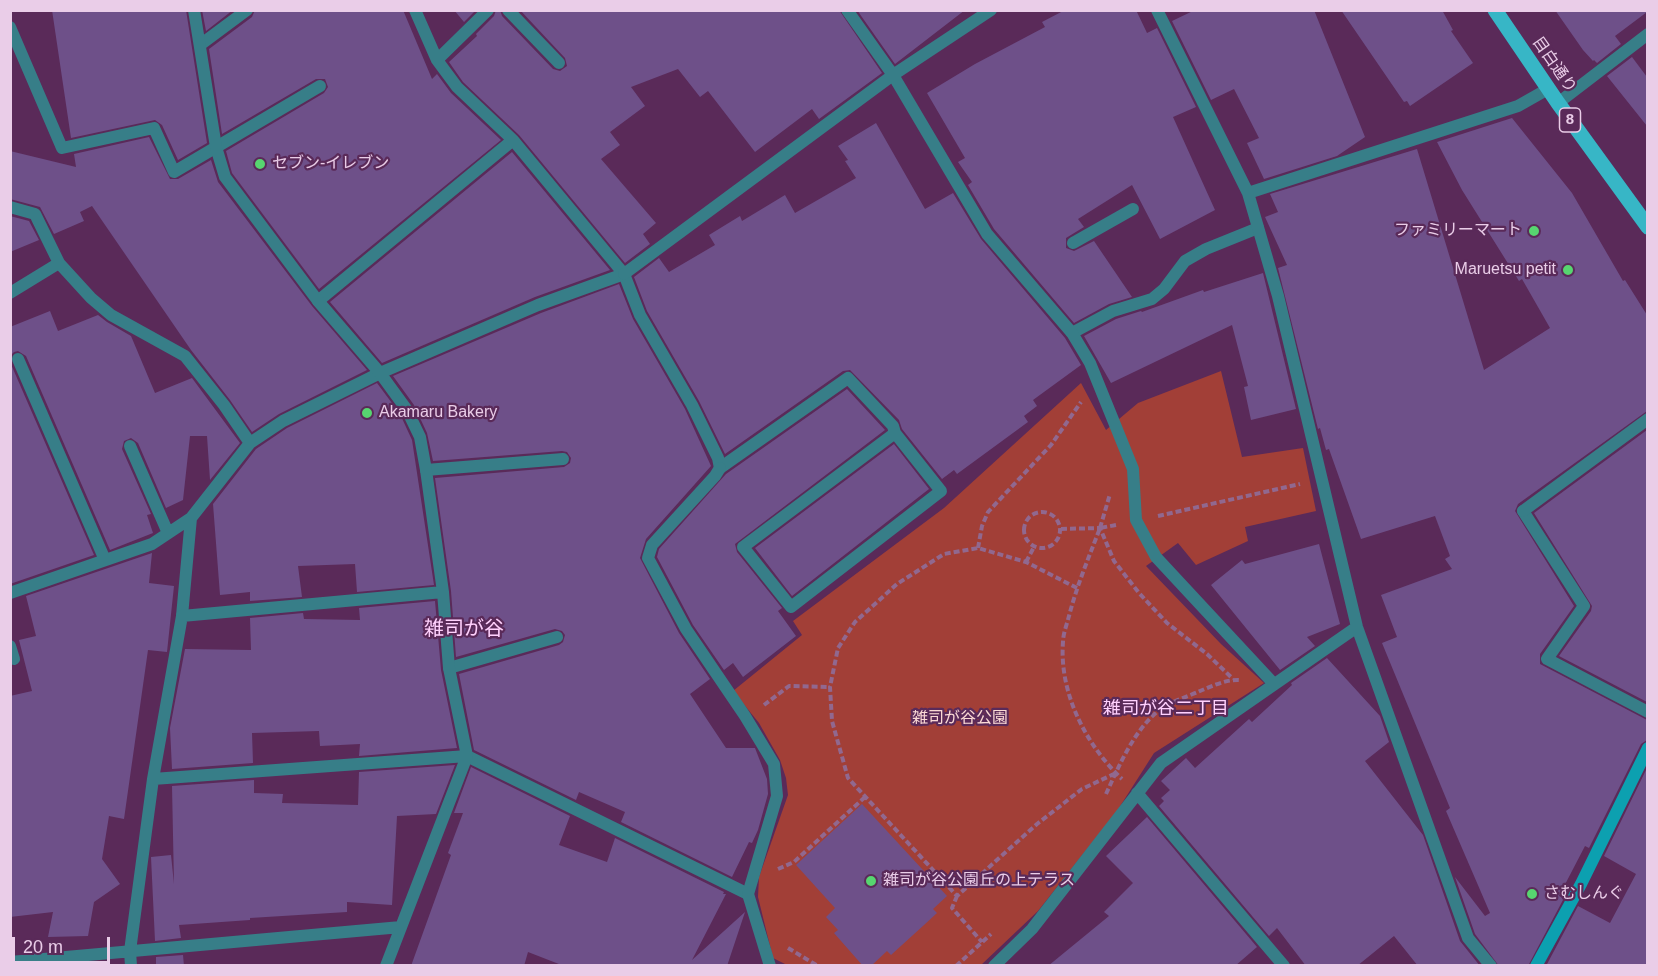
<!DOCTYPE html>
<meta charset="utf-8">
<style>
body{margin:0}
#map{position:relative;width:1658px;height:976px;overflow:hidden;background:#5a2a59;font-family:Arial,sans-serif}
canvas{display:block}
.frame{position:absolute;inset:0;border:12px solid #eacde8;pointer-events:none}
.scale{position:absolute;left:12px;top:937px;width:98px;height:27px;box-sizing:border-box;border:3px solid #eacde8;border-top:0;padding-left:8px;font-size:18px;line-height:21px;white-space:nowrap;color:#eacde8;-webkit-text-stroke:4px #5a2a59;paint-order:stroke}
</style>
<div id="map">
<canvas width="1658" height="976"></canvas>
<div class="frame"></div>
<div class="scale">20 m</div>
</div>
<script>
const g = document.querySelector('canvas').getContext('2d');
g.lineJoin = 'round';
function fill(path, color) {
  g.fillStyle = color;
  g.fill(path, 'evenodd');
}
function trace(path, color, width, dash) {
  g.strokeStyle = color;
  g.lineWidth = width;
  g.lineCap = dash ? 'butt' : 'round';
  g.setLineDash(dash || []);
  g.stroke(path);
}
function write(font, color, halo, rows, align = 'center') {
  g.font = font + ' Arial,"Noto Sans JP",sans-serif';
  g.lineWidth = 4.5;
  g.setLineDash([]);
  g.textBaseline = 'middle';
  g.strokeStyle = halo;
  g.fillStyle = color;
  for (const [text, x, y, turn = 0] of rows) {
    g.save();
    g.translate(x, y);
    g.rotate((+turn || 0) * Math.PI / 180);
    g.textAlign = isNaN(turn) ? turn : align;
    if (halo) g.strokeText(text, 0, 0);
    g.fillText(text, 0, 0);
    g.restore();
  }
}
fill(new Path2D(`
 M1221 371 1242 457 1303 448 1316 511 1245 527 1248 541 1196 565 1178 543 1146 566 1221 644 1264 683 1154 753 1117 811 1038 911 981 965 789 966 773 958 758 897 759 877 788 795 786 778 780 760 759 723 733 691 802 635 793 621 944 508 1081 383 1106 430 1138 403Z`), '#a23f37');
fill(new Path2D(`
 M52 10H186L207 143 178 160 162 125 155 120 71 138Z
 M202 10H233L206 31Z
 M255 10H403L432 79 437 74 451 93 501 140 319 289 232 173 226 151 324 93 328 87 325 79H316L222 134 209 49 252 17Z
 M454 10H476L464 22Z
 M496 10H500L502 16 553 69 560 71 567 66 565 58 520 10H839L882 73 819 119 812 109 755 152 708 91 700 97 678 69 631 87 645 106 610 132 620 145 601 159 656 223 643 234 650 244 625 263 519 135 463 82 449 62 477 36 476 34 494 16Z
 M857 10H965L895 64Z
 M1065 10H1136L1147 33 1157 28 1196 107 1173 117 1215 210 1160 239 1132 185 1078 219 1084 227 1066 238V248L1074 251 1094 241 1132 297 1109 304 1074 323 994 229 968 185 972 182 958 162 965 158 927 93 975 64 1045 27 1042 22Z
 M1195 10H1314L1365 137 1337 156 1264 179 1247 143 1259 138 1234 89 1211 100 1172 21Z
 M1341 10H1442L1453 30 1451 31 1473 63 1410 106 1407 101 1404 102Z
 M1555 10H1647V12L1615 36 1621 44 1597 63 1594 60 1593 61 1583 50Z
 M1632 57 1647 77V126L1607 76Z
 M1512 118 1572 193 1623 281 1625 280 1647 315V411L1518 504 1515 511 1574 606 1540 654V664L1647 720V740L1641 744 1589 848 1585 846 1559 896 1564 898 1528 966H1499L1475 934 1455 877 1485 916 1490 913 1446 811 1450 808 1382 643 1397 637 1381 595 1452 569 1445 559 1450 556 1435 516 1361 539 1329 449 1326 450 1320 428 1318 429 1278 268 1287 265 1265 217 1278 212 1270 194 1417 149 1484 370 1550 328 1522 279 1519 281 1462 190 1437 142Z
 M876 123 925 209 953 193 981 239 1065 338 1081 365 1033 400 1037 406 1024 416 1028 422 957 474 954 470 942 479 902 429 899 420 850 370 843 371 725 454 699 401 647 311 634 277 659 258 669 272 715 245 709 235 740 216 742 221 785 195 795 213 856 178 845 161 848 160 838 146Z
 M149 137 170 179H178L211 160 218 182 312 306 367 370 279 414 252 432 230 400 191 350 92 206 80 212 84 221 54 234 40 207 10 199V151L76 167 74 154Z
 M512 152 610 270 535 297 382 363 330 302Z
 M10 216 29 221 39 240 10 252Z
 M1263 273 1296 409 1251 420 1244 387 1248 386 1232 325 1111 383 1084 336 1116 319 1141 311 1142 312 1203 290 1204 292Z
 M619 284 633 319 685 409 711 466 646 539 640 558 679 633 710 679 690 694 726 748H755L767 779 768 794 758 830 752 843 749 842 732 877 621 822 625 812 579 792 576 800 474 750 459 674 559 645 563 642 565 635 562 631 555 629 456 657 451 591 435 478 564 467 570 463 571 458 567 452 562 451 433 461 427 433 414 405 393 376 541 313Z
 M50 311 58 331 98 315 107 322 131 336 155 393 192 378 240 443 210 480 207 436H190L183 500 166 508 138 443 131 438 124 441 122 449 151 514 147 515 153 533 110 550 26 356 18 351 14 352 10 356V327Z
 M10 362 94 555 10 584Z
 M377 383 400 414 412 440 434 585 357 592 355 564 298 566 302 597 250 601V592L220 595 213 504 256 449 287 428Z
 M847 389 885 430 735 544 737 552 782 608 778 611 796 636 743 677 733 663 724 670 693 625 657 557 659 549 726 474Z
 M1647 430V702L1559 656 1591 611 1592 606 1534 513Z
 M894 444 929 489 792 596 755 548Z
 M1319 544 1340 624 1307 637 1315 646 1280 670 1211 585 1242 560 1245 564Z
 M152 553 149 583 174 586 167 652 148 650 124 819 109 816 102 859 120 884 94 902 88 936 48 937 53 912 10 917V696L32 691 19 640 36 636 26 596Z
 M435 601 441 670 457 748 359 756 360 744 320 746 319 731 252 733 253 763 172 769 170 728 185 649 251 650 250 618 303 613 304 619 360 620 359 608Z
 M1327 658 1380 716 1389 742 1365 761 1423 835 1460 941 1480 966H1418L1394 936 1357 966H1306L1277 928 1269 936 1159 806 1164 801 1161 798 1170 790 1161 781 1186 758 1195 768 1249 719 1252 722 1292 685 1291 683Z
 M455 765 436 814 397 816 392 905 347 902V912L250 918V920L179 925 181 938 155 941 151 857 171 855 174 884 172 786 254 780V793L283 794 282 803 358 805 359 772Z
 M471 767 570 816 559 845 607 862 615 838 724 892 723 894H726L692 960 745 912 727 966H564L528 952 524 966H411L451 855 448 853 463 813H454Z
 M1647 768V966H1546L1578 906 1610 923 1636 874 1604 856Z
 M862 804 947 896 933 909 937 913 924 925 891 955 887 951 871 966H863L834 933 838 930 826 917 835 908 796 865Z
 M1147 817 1257 947 1235 966H1048L1109 916 1104 912 1133 883 1106 856Z
 M183 955 184 966H156V957Z`), '#6e5089');
trace(new Path2D(`
 M1024 530a18 18 0 1 1 36 0a18 18 0 1 1-36 0Z
 M1158 516 1300 484
 M1116 525 1100 528C1089 557 1077 585 1069 616 1067 624 1063 634 1063 642 1059 693 1086 745 1122 779
 M1100 528 1110 494
 M1061 529 1100 528 1114 561 1139 593 1167 623 1207 654 1233 679
 M978 548 982 526 988 512 1051 445 1081 402
 M1026 562 1034 547
 M1077 588 1026 562 978 548 944 554 897 584 855 622 838 648 830 687 832 721 848 778 957 896 1037 824 1082 789 1116 773
 M764 705 789 686 830 687
 M1106 794C1119 766 1133 732 1158 711 1169 702 1187 697 1200 691 1212 686 1227 679 1240 680
 M778 869 794 862 865 797
 M957 896 952 908 982 942
 M788 948 818 966
 M956 966 991 934`), '#91688f', 4, [6, 3]);
trace(new Path2D(`
 M415 10 437 60 457 87 513 140 624 274 640 315 692 405 718 458 720 468 848 378 893 426 895 433 941 491 791 607 743 547 895 433
 M508 10 559 63
 M10 27 62 148 154 128 174 172 320 86
 M200 45 247 10
 M437 60 488 10
 M10 207 35 214 59 263 91 298 111 315 185 356 224 405 250 443
 M1073 243 1133 209
 M10 293 59 263
 M318 301 513 140
 M1072 333 1113 311 1152 299 1164 289 1185 261 1206 249 1258 228
 M18 359 105 560
 M130 446 168 533
 M426 470 563 459
 M1523 511 1584 606 1547 659 1648 712
 M10 593 152 544 191 518 250 443 283 421 380 373 538 305 624 274
 M182 616 191 518
 M10 646 14 659
 M449 668 557 637
 M467 756 748 894`), '#377e88', 12);
trace(new Path2D(`
 M194 10 216 147 225 177 318 301 380 373 407 410 420 437 426 470 443 592 449 668 467 756 386 966
 M847 10 893 75 987 234 1072 333 1090 363 1133 469 1136 520 1156 557 1274 684
 M1157 10 1248 193 1278 296 1357 627 1468 938 1491 966
 M1558 103 1648 34
 M1248 193 1518 106 1548 89
 M624 274 893 75 991 10
 M720 468 715 476 652 545 648 558 686 629 745 716 774 764 777 796 748 894 770 966
 M1523 511 1648 419
 M153 779 467 756
 M1137 793 1284 966
 M10 962 401 927
 M131 966 130 951 153 779 182 616 443 592
 M994 966 1032 929 1161 763 1357 627`), '#377e88', 12);
trace(new Path2D(`
 M1536 966 1581 884 1648 748`), '#0ca0b0', 12);
trace(new Path2D(`
 M1495 10 1558 103 1648 227`), '#37b6c6', 15);
for (const [x, y, r, color] of [
 [260,164,6,"#57d570"],
 [1534,231,6,"#57d570"],
 [1568,270,6,"#57d570"],
 [367,413,6,"#57d570"],
 [871,881,6,"#57d570"],
 [1532,894,6,"#57d570"]
]) {
  const dot = new Path2D();
  dot.arc(x, y, r, 0, 2 * Math.PI);
  g.fillStyle = color;
  g.fill(dot);
  trace(dot, '#5a2a59', 2);
}
for (const [x, y, w] of [
 [1570,120,21]
]) {
  const box = new Path2D();
  box.roundRect(x - w / 2, y - 12, w, 24, 4.5);
  g.fillStyle = '#5a2a59';
  g.fill(box);
  trace(box, '#eacde8', 1.5);
}
write('bold 15px', '#eacde8', null, [
 ["8",1570,120]
]);
write('16px', '#eacde8', '#5a2a59', [
 ["目白通り",1554,65,55]
]);
write('16px', '#eacde8', '#5a2a59', [
 ["セブン-イレブン",272,164],
 ["ファミリーマート",1522,231,"right"],
 ["Maruetsu petit",1556,270,"right"],
 ["Akamaru Bakery",379,413],
 ["雑司が谷公園丘の上テラス",883,881],
 ["さむしんぐ",1544,894]
], 'left');
write('16px', '#fbdad5', '#5a2a59', [
 ["雑司が谷公園",960,719]
]);
write('18px', '#ffd1fd', '#5a2a59', [
 ["雑司が谷二丁目",1166,709]
]);
write('20px', '#ffd1fd', '#5a2a59', [
 ["雑司が谷",464,629]
]);
</script>
